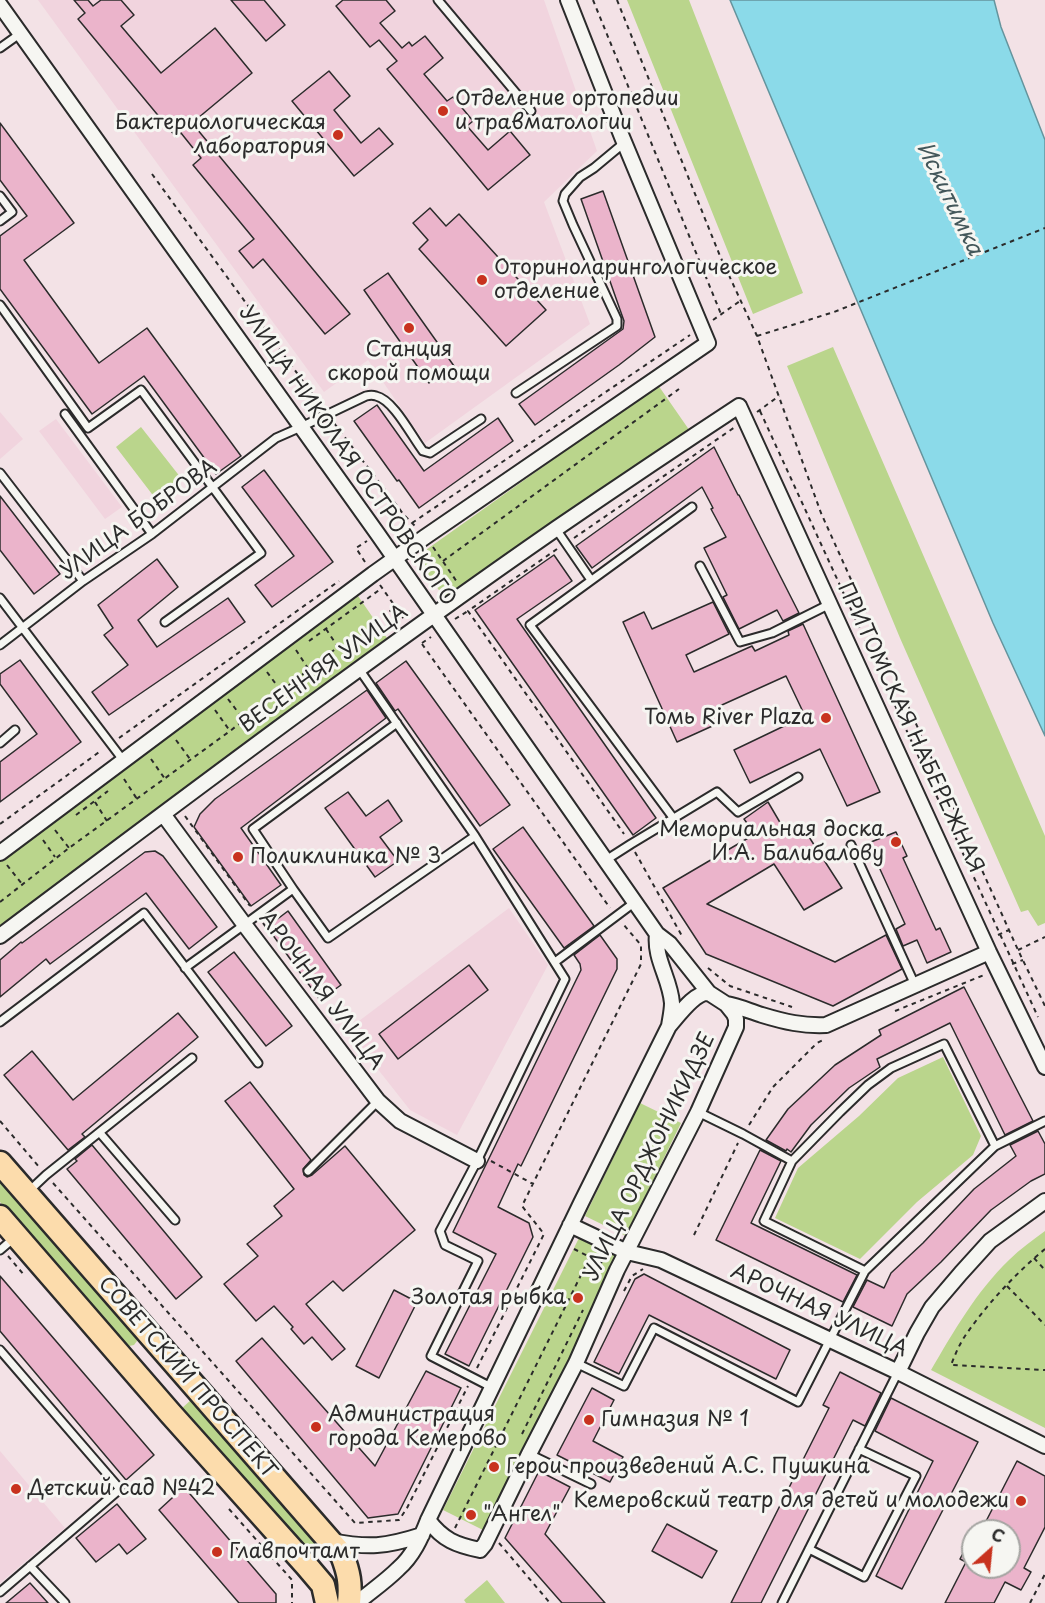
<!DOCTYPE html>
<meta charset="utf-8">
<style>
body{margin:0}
#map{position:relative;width:1045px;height:1603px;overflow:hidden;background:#f3e2e6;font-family:"Playpen Sans",sans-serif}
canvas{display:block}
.north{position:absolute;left:961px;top:1519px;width:60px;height:60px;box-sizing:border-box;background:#f6f6f2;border:2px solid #a5a5a2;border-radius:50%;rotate:27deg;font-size:16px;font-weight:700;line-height:24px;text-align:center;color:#2b2b2b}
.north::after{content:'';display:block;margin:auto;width:21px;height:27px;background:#c8321e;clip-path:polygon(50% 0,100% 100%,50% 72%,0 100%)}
</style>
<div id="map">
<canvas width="1045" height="1603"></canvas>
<div class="north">С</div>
</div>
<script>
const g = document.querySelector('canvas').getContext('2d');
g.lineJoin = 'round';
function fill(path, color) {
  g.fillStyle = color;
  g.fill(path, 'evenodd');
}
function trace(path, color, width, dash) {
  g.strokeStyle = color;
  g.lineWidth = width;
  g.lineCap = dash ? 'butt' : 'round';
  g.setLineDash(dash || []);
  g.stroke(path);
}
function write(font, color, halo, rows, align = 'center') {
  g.font = font + ' "Playpen Sans",sans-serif';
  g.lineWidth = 6;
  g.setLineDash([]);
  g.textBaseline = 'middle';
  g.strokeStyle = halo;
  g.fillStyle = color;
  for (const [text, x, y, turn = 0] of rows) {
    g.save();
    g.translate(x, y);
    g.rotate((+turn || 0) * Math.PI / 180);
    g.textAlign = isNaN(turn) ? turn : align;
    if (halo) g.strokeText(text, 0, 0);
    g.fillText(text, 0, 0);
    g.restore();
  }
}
fill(new Path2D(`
 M38 0H544L597 151 544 202 590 324 425 443 368 360 324 392Z
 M0 412 23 439 0 459Z
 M56 419 122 507 105 519 39 431Z
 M509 908 548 965 457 1135 410 1110 347 1030Z
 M0 1451 65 1528 0 1583Z`), '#f1d4de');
fill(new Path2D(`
 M627 0H689L803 293 753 314Z
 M833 347 1045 836V923L1038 926 1028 910 1021 912 900 638 787 366Z
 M658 385 692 434 452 609 416 557Z
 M141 427 181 478 155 498 116 447Z
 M356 593 389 641 0 927V855Z
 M943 1057 981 1136 973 1155 917 1202 860 1259 775 1218 798 1168 859 1116 898 1078Z
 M640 1103 681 1123 626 1236 585 1216Z
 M0 1178 136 1334 137 1341 134 1345 129 1346 124 1344 0 1202Z
 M1045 1231V1428L931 1370C954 1331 976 1292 1009 1260 1020 1249 1033 1240 1045 1231Z
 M580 1236 620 1256 483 1530 443 1510Z
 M192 1399 320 1546 308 1556 181 1409Z
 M487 1580 505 1603H466L464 1600Z`), '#bad58c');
const water = new Path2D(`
 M730 0H994L1001 27 1045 140V736L993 623Z`);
fill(water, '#8bdae9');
trace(water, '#65949d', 1.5);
const building = new Path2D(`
 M74 0H88L93 6 101 0H121L134 15 121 26 161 73 215 28 252 73 192 123 350 314 325 334 263 259 253 268 239 251 254 239 193 165 201 158 181 133 176 137 78 19 85 13Z
 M231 0H264L285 25 266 41Z
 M343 0H386L395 11 380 23 402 48 409 42 412 46 425 36 443 58 424 74 447 101 453 97 473 121 467 126 488 150 510 131 530 155 488 190 387 69 397 61 379 40 370 47 336 6Z
 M329 71 350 96 334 110 361 143 379 128 393 144 354 176 292 101Z
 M0 123 74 223 24 260 99 363 147 328 241 456 216 474 144 376 92 414 0 289V236L27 216 0 180Z
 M603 191 655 337 619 365 535 425 519 404 623 329 624 321 581 199Z
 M430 208 446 226 459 214 546 310 506 346 419 249 428 240 413 223Z
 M388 273 454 366 429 383 364 290Z
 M377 405 424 471 498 418 513 441 419 508 399 480 397 481 354 421Z
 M714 447 738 495H739L799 613 783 621 777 610 739 629 723 597 727 595 704 548 726 537 711 509 713 508 702 487 592 568 576 546Z
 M264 470 333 562 272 607 255 585 294 556 242 487Z
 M0 496 60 574 34 594 0 550Z
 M554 555 572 581 517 619 656 818 633 835 475 610Z
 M157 559 178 587 138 620 157 647 228 598 245 622 109 715 92 692 128 665 104 635 113 628 98 605Z
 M713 602 729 634 686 655 694 672 752 646 755 651 789 635 788 631 803 624 880 792 847 806 820 749 750 783 734 750 805 716 786 676 713 709 719 723 677 742 623 622 644 612 652 629Z
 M20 660 81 742 0 802V762L37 734 0 684V674Z
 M406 661 510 805 480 826 398 709 395 711 376 683Z
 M367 690 386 718 241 828 281 885 251 906 194 827 200 814 215 799Z
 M348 792 366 816 388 800 402 821 380 837 398 861 375 877 325 808Z
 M768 802 785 831 800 823 842 888 804 910 774 864 707 904 835 962 886 935 902 969 833 1006 706 954 663 888 755 834 744 819Z
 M523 827 594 926 564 948 493 849Z
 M896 832 907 856 903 858 936 930 940 928 951 952 927 963 917 940 903 946 896 929 905 924 879 867 882 865 871 842Z
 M155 851 163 856 217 927 189 949 146 893 50 964 46 959 0 997V960L21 942 22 943 145 852Z
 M288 911 341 985 320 1000 267 927Z
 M600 935 617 959V969L521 1166 518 1164 498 1207 529 1223 533 1237 469 1366 445 1354 496 1254 453 1232 581 970 580 964 574 955Z
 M234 952 292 1026 266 1046 208 972Z
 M469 965 488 990 398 1059 379 1034Z
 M964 987 1033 1121 1005 1135 950 1023 877 1059 880 1067 849 1088 811 1125 791 1152 787 1149 786 1151 766 1140 788 1109 835 1065 881 1035 879 1030Z
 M178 1013 198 1037 82 1134 85 1137 68 1150 4 1075 32 1051 73 1100Z
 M250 1082 311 1160 303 1169 304 1175 307 1177 312 1175 345 1146 415 1230 343 1291 333 1281 306 1304 345 1349 332 1360 312 1337 304 1344 291 1329 293 1327 274 1306 256 1321 224 1284 258 1256 247 1244 282 1216 274 1206 294 1189 225 1101Z
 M1038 1131 1045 1144V1174L1031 1181 991 1210 941 1262 907 1294 892 1326 853 1307 867 1280 884 1288 891 1273 923 1243 974 1189 1016 1156 1010 1145Z
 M92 1145 202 1277 176 1299 67 1169 77 1161 75 1159Z
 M760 1150 781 1161 751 1223 857 1275 843 1302 716 1240Z
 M644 1274 790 1350 776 1379 649 1315 619 1374 594 1362 635 1279Z
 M0 1276 154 1455 126 1480 0 1331Z
 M394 1290 417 1302 379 1378 356 1366Z
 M262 1338 375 1466 426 1371 461 1388 398 1514 368 1518 236 1361Z
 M840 1372 881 1393 865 1426 853 1420 761 1603H731L829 1408 823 1405Z
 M592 1388 614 1400 593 1441 623 1457 610 1482 557 1455Z
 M891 1398 978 1442 902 1589 876 1576 933 1461 875 1431Z
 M1017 1461 1045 1476V1527L1024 1568 1031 1572 1021 1590 1005 1582 994 1603H945L966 1562 960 1559 973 1534V1567H1009V1531H981Z
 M539 1471 570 1487 545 1534 605 1603H562L505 1538Z
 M184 1487 276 1594V1603H239L159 1510Z
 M117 1504 146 1539 127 1554 119 1544 96 1562 76 1538Z
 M667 1524 717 1551 702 1578 652 1551Z
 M30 1583 48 1603H6Z`);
fill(building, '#ebb4cb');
trace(building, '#2b2b2b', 1.5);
const lane = new Path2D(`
 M438 0 531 111
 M0 48 21 33
 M0 196 12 212 0 221
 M0 305 88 428 141 390 261 553 165 622
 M516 393 617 326V319L573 225 563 201 565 194 580 177 594 168 624 143
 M65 414 152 534
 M0 473 83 581
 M556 529 591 580
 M700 566 740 642 772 633 830 604
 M0 598 123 760
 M0 645 83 581 152 534 276 438 301 427 366 396C370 395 373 395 376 396 394 400 412 437 423 451L430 453 481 419
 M359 669 475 836 565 979 477 1161 440 1231 445 1245 478 1261 431 1356 493 1388
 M0 743 15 730
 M674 819 530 625 692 507
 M851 845 915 985
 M606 860 631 844 717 792 738 812 798 777
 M293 889 328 938 475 836
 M555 962 635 902
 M185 968 293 889 253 829 397 723
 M0 1022 144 913 258 1063
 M944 1044 995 1146 865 1271 764 1221 792 1161 840 1112 868 1085 891 1068Z
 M698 1112 743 1134 792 1161
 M100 1133 175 1220
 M995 1146 1045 1121
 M308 1171 378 1101
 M28 1192 46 1175 192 1058
 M0 1250 14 1238
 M0 1350 120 1489 0 1592
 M576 1363 624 1386 654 1328 798 1402 865 1271
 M529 1454 591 1484
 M809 1549 864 1577 916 1476 859 1449
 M30 1566 65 1603
 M782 1603 898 1372`);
const street = new Path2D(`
 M0 5 377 533 657 934 670 944 709 993 726 1004 734 1014 736 1019V1027L698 1112 617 1270 576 1363 529 1454 485 1544 480 1550C456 1545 443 1540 428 1520
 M163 814 244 924 378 1101 400 1121 477 1161
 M0 853 373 574 425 537 708 343 622 137 568 0
 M0 936C184 798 368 659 557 528 617 487 678 446 739 406L989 952 1045 1067
 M726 1004C738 1006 749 1011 762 1015 785 1022 803 1026 826 1025L989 952
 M669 1026C678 1016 695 991 709 993
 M570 1225 627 1252 661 1260 898 1372 1045 1446
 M898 1372 917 1333 932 1307 961 1273 990 1241 1045 1201
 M330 1541C369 1548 385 1547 422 1535
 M357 1603C370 1592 386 1581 398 1569 413 1556 421 1538 428 1520L581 1203 669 1026C670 1019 672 1011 672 1003 670 978 654 959 657 934`);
const primary = new Path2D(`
 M0 1163 342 1555C349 1573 351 1584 349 1603
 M0 1217 170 1413 306 1565 323 1585 327 1603`);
trace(lane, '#2b2b2b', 11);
trace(street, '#2b2b2b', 18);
trace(primary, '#2b2b2b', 27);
trace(new Path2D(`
 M593 0 721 314
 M617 0 720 256 757 336 821 513 1018 950 1045 1006
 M152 174 321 406
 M713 320 740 301
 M757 336 834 312 1045 228
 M760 411 1038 1017
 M757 412 779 396
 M334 423 404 515 416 527
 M412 523 690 335
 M389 525 404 515
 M574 538 735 427
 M433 547 457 582
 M557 549 468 611 624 834
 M443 561 679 389
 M365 562 356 548 367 541
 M380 585 404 619
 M455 619 468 611
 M326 629 338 647
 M309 641 382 588
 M422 643 431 637
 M422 644 610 908
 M296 650 309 670
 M267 672 281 691
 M228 699 244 720
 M215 710 230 731
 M119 738 339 581
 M176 740 190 759
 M151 759 165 779
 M124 779 137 799
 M95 802 107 821
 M76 815 108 791
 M185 816 250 906
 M0 824 102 750
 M55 830 69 848
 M43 840 55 857
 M635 852 682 936
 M7 865 22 884
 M0 902 69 848 230 731 338 647 396 607
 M263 923 273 937
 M998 935 1009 930
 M1018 950 1045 937
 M1012 964 1023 960
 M708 968 730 986 792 1007
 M895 1011 984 975
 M0 1121 40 1168
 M749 1125 773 1087 817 1043 823 1040
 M491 1161 533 1184
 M53 1183 355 1523 399 1520 407 1508 468 1386
 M694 1235 738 1143
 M574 1249 604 1264
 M1045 1249C1015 1274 987 1304 965 1336 959 1345 955 1355 951 1365L1045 1370
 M8 1256 24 1275
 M1034 1258 1045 1270
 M1007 1286 1045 1325
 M624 1291 632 1276 643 1269
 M477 1368 544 1234 522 1206 641 964V945L623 924
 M522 1434 583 1310
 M229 1509 292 1580V1603
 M455 1528 590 1257
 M499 1543 550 1603
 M1030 1603 1045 1574`), '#2b2b2b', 2, [4.5, 4.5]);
trace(lane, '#f6f6f2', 7);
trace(street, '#f6f6f2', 14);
trace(primary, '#fcdcac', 22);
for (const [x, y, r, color] of [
 [443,111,6,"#c8321e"],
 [338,135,6,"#c8321e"],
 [482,280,6,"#c8321e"],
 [409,328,6,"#c8321e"],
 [826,718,6,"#c8321e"],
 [896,842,6,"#c8321e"],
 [238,857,6,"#c8321e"],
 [578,1298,6,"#c8321e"],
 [589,1420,6,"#c8321e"],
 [316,1427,6,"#c8321e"],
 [494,1467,6,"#c8321e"],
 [16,1489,6,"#c8321e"],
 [1021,1501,6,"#c8321e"],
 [471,1515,6,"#c8321e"],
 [217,1552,6,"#c8321e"]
]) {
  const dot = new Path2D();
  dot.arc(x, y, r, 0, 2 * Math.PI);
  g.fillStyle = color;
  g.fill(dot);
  trace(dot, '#f6f6f2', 2);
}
write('21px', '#2b2b2b', '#f6f6f2', [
 ["Отделение ортопедии",455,99],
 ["и травматологии",455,123],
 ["Бактериологическая",326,123,"right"],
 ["лаборатория",326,147,"right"],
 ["Оториноларингологическое",494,268],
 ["отделение",494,292],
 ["Станция",409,350,"center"],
 ["скорой помощи",409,374,"center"],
 ["Томь River Plaza",814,718,"right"],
 ["Мемориальная доска",884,830,"right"],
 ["И.А. Балибалову",884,854,"right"],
 ["Поликлиника № 3",250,857],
 ["Золотая рыбка",566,1298,"right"],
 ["Администрация",328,1415],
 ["города Кемерово",328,1439],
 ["Гимназия № 1",601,1420],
 ["Герои произведений А.С. Пушкина",506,1467],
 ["Детский сад №42",28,1489],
 ["Кемеровский театр для детей и молодежи",1009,1501,"right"],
 ["\"Ангел\"",483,1515],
 ["Главпочтамт",229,1552]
], 'left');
write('21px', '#2b2b2b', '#f6f6f2', [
 ["УЛИЦА НИКОЛАЯ ОСТРОВСКОГО",347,456,55],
 ["УЛИЦА БОБРОВА",139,520,-36],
 ["ВЕСЕННЯЯ УЛИЦА",324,669,-36],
 ["ПРИТОМСКАЯ НАБЕРЕЖНАЯ",910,728,65],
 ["АРОЧНАЯ УЛИЦА",321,991,53],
 ["УЛИЦА ОРДЖОНИКИДЗЕ",650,1157,-64],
 ["АРОЧНАЯ УЛИЦА",819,1311,25],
 ["СОВЕТСКИЙ ПРОСПЕКТ",187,1378,49]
]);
write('italic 22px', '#43575a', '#f6f6f2', [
 ["Искитимка",949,199,64]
]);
</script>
